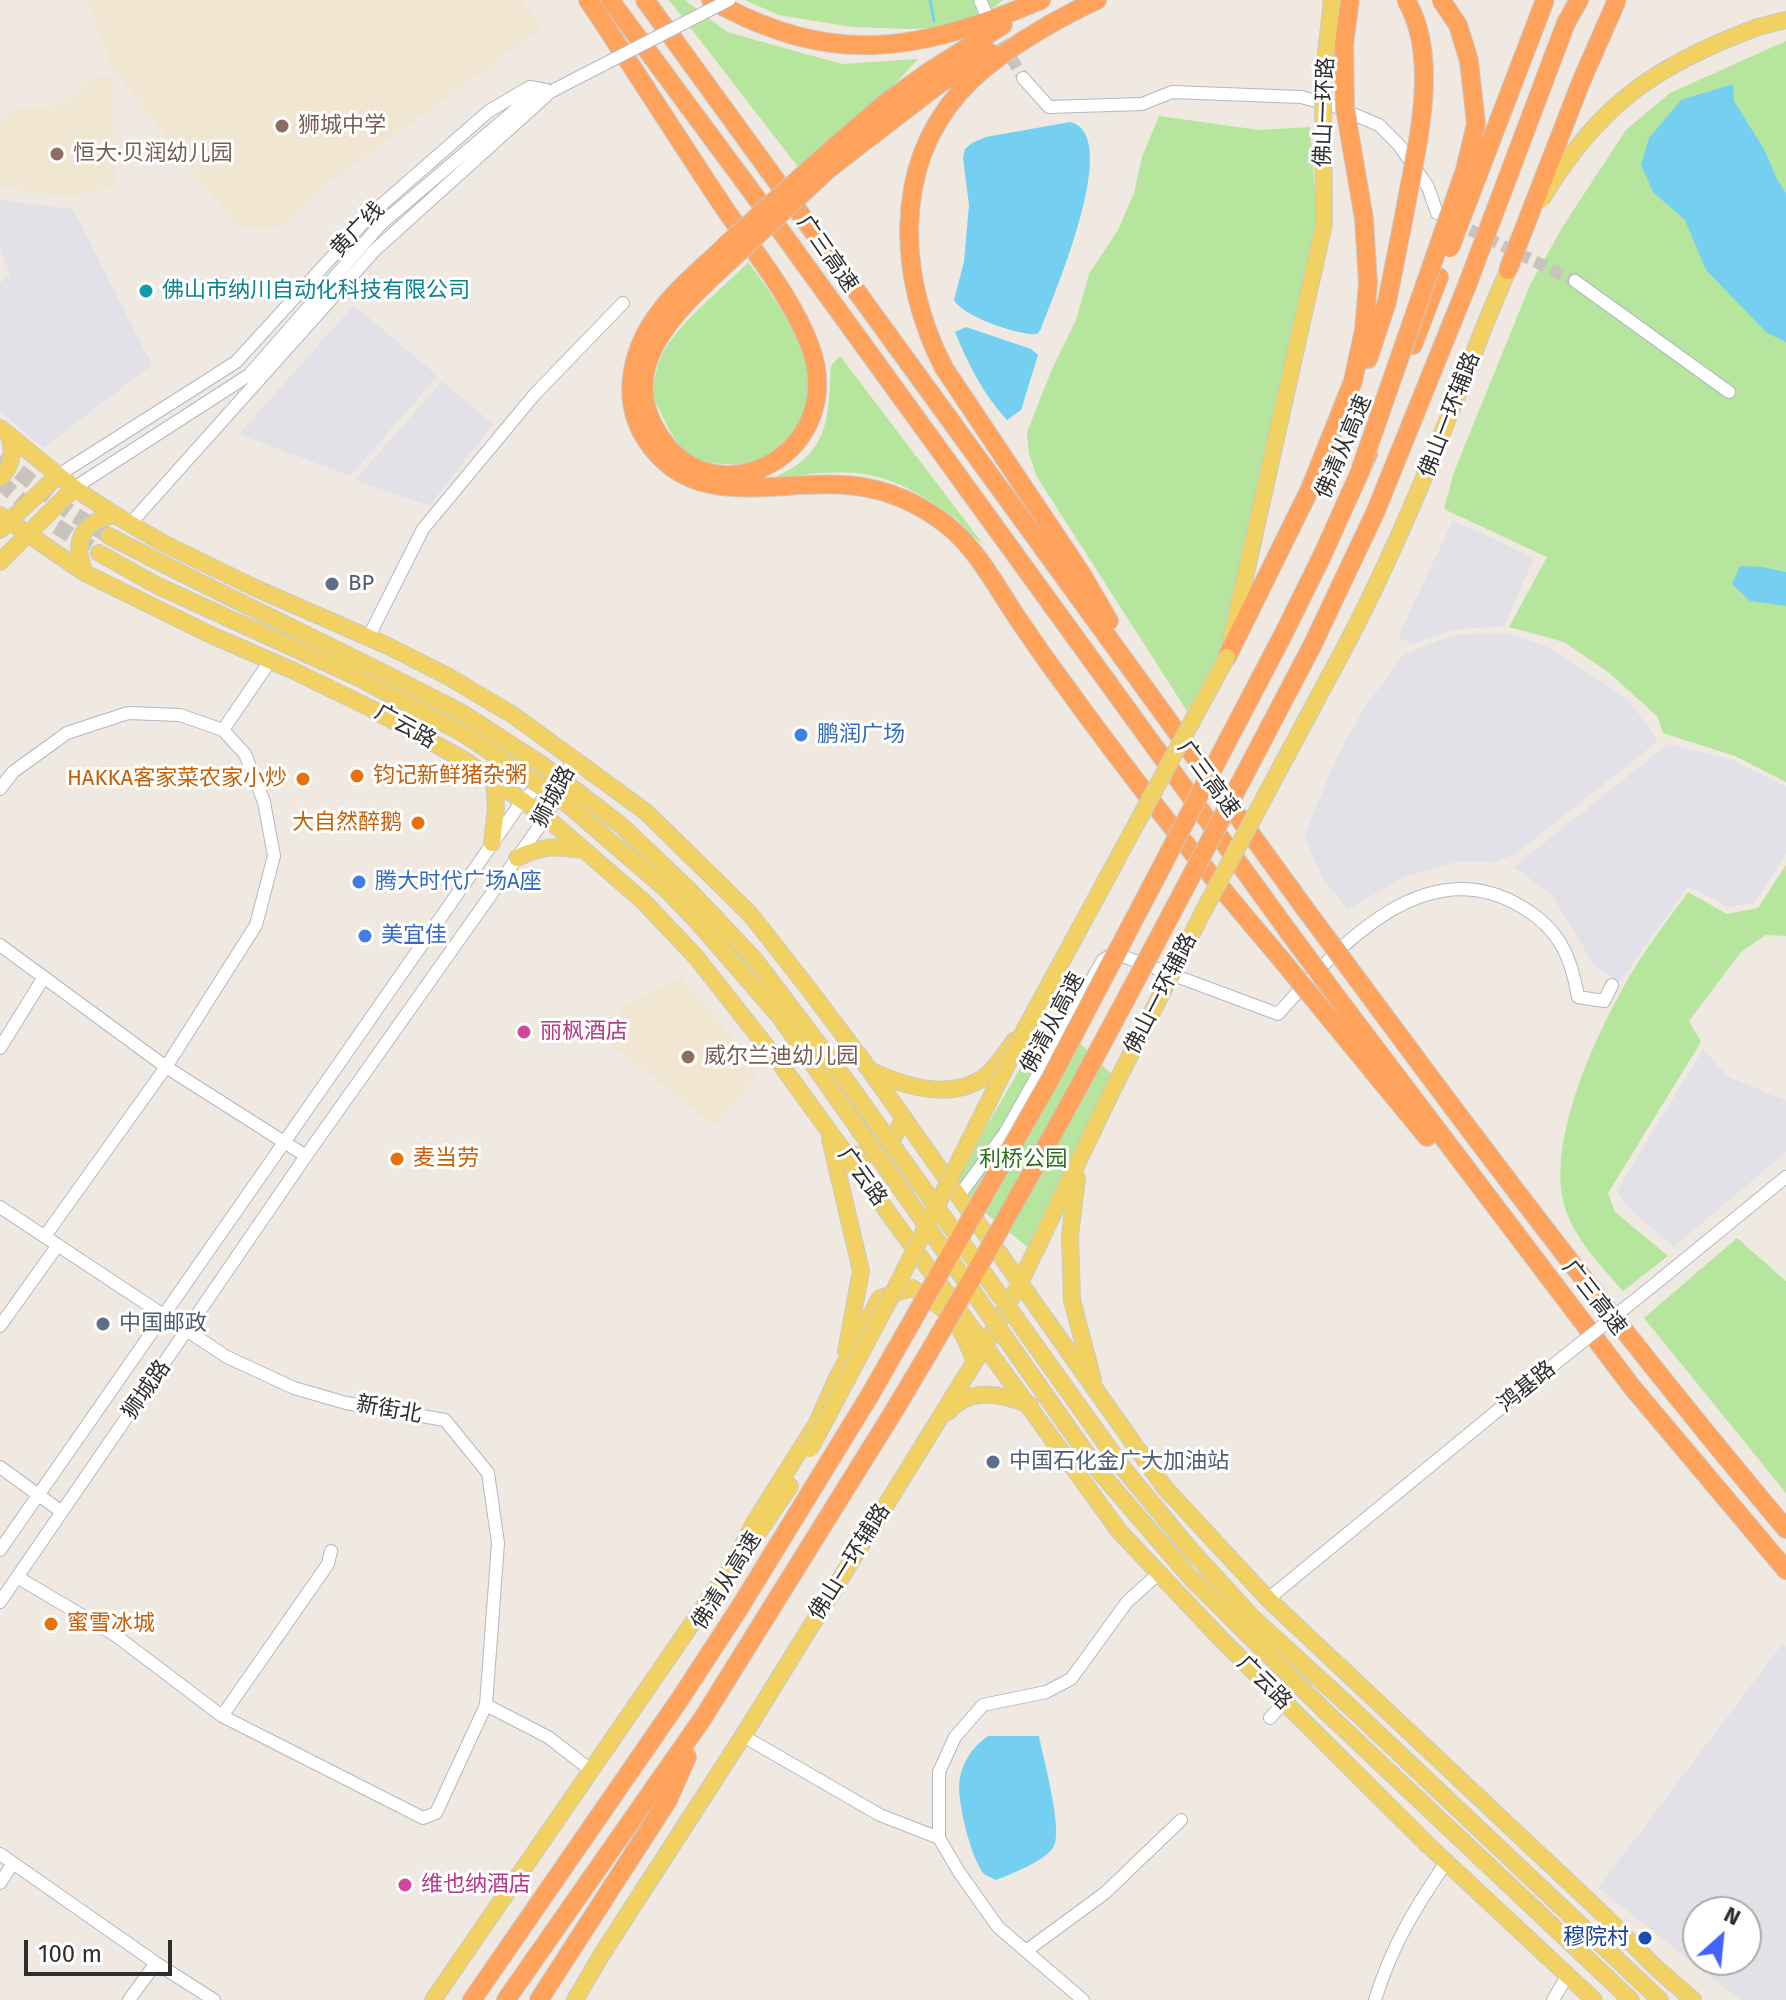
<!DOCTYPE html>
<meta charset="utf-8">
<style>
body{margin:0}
#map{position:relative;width:1786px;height:2000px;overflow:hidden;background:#efe9e1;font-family:"Fira Sans",sans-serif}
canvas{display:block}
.north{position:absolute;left:1682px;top:1896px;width:80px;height:80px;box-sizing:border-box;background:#fff;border:2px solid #ababab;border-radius:50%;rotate:27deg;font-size:22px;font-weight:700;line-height:32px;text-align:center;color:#2e2e2e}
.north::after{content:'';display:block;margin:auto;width:28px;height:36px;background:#4264fb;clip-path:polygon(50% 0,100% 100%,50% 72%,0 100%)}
.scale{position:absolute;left:24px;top:1940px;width:148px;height:36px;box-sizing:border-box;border:4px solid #2e2e2e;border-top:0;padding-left:10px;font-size:24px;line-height:28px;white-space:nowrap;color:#2e2e2e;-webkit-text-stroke:6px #fff;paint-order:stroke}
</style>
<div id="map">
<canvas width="1786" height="2000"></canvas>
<div class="north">N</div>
<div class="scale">100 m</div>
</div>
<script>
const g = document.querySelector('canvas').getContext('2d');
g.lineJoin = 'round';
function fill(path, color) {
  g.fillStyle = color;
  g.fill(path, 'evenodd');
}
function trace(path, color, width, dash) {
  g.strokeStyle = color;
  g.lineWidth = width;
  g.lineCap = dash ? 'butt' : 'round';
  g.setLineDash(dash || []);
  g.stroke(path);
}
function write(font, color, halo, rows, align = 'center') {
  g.font = font + ' "Fira Sans","Noto Sans SC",sans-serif';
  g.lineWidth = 6;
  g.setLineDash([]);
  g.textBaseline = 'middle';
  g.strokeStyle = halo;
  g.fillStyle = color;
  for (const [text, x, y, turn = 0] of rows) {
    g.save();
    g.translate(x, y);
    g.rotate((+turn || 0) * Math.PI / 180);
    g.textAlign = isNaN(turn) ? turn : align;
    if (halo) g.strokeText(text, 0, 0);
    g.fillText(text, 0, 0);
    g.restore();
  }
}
fill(new Path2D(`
 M0 200 73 209 152 365 43 448 0 411V283L10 275 0 247Z
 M354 305 438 376 350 476 239 434Z
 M442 381 493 424 429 506 355 480Z
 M1453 520 1534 558 1504 626 1451 630 1413 644 1398 637Z
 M1509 633 1551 648 1628 699 1658 741 1516 854 1495 862 1459 861 1403 877 1348 910 1323 879 1304 836 1337 757 1363 710 1403 655 1453 635Z
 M1668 744 1732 760 1786 787V854L1754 903 1728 907 1688 886 1620 982 1595 966 1551 894 1514 867Z
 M1703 1049 1727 1076 1786 1101V1152L1674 1247 1624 1204 1617 1191Z
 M1783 1643 1786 1647V2000H1740L1598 1888ZM1698 1912H1746V1960H1698Z`), '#e3e1e8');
fill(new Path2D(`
 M88 0H522L542 28 325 186 284 224 260 230 235 224 111 66Z
 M111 77 115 187 64 197 0 187V121L14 109 64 105 90 79Z
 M680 977 761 1070 714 1126 611 1044 622 1007Z`), '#f0e6d1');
fill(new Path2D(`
 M669 0H685L727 32 842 64 918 59 897 82 798 167Z
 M745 0H1003L979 19 959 27 910 29 853 27 778 15Z
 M1786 41V782L1735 756 1663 733 1657 716 1608 672 1564 642 1509 627 1547 557 1444 509 1454 472 1530 285 1563 226 1626 130 1670 93Z
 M1159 116 1259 130 1310 127 1317 218 1222 650 1187 711 1037 477 1029 454 1027 432 1052 369 1076 320 1089 274 1118 230 1134 193 1142 157Z
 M748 262C772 294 797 328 808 367 817 397 794 448 764 460 748 466 708 466 693 457 678 448 668 428 661 413 659 409 655 402 654 397 652 386 657 365 662 355 680 320 721 291 748 262Z
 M840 356 983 544C970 536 963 523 951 515 884 467 850 466 771 480 780 474 790 470 798 464 832 439 828 403 831 366Z
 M1786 865V936L1766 935 1741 952 1689 1021 1701 1042 1608 1193 1615 1212 1668 1256 1623 1291C1599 1263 1568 1233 1562 1195 1552 1133 1593 1041 1623 988 1641 954 1666 923 1688 892L1727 914 1758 908Z
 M1051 1015 1122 1084 1030 1249 952 1186Z
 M1737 1238 1786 1281V1493L1644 1318Z`), '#b6e59e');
fill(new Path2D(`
 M1733 84 1734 101 1764 149 1777 179 1786 193V342L1767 333 1706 270 1685 220 1653 192 1641 165 1649 138 1681 100Z
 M1070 122C1124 134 1053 296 1041 329L1037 334C1019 336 962 316 954 300L964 262 969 205 963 158 965 149 972 143 986 137Z
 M966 327 1031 349 1038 355 1021 410 1007 420C983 394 968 364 955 332Z
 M1740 566 1762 567 1786 572V606L1750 601 1732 584Z
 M988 1736H1039C1043 1757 1063 1829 1054 1846 1046 1861 1011 1874 996 1880 994 1879 985 1875 984 1874 971 1859 955 1796 960 1777 964 1759 974 1746 988 1736Z`), '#75cff0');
trace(new Path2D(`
 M930 0 934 21`), '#75cff0', 3);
trace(new Path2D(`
 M993 26 1023 78
 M1454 222 1575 281`), '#c8c4bd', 12, [12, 6]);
trace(new Path2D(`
 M0 457 70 512 109 536
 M0 482 37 514 99 553`), '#c8c4bd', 16, [16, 8]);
const minor = new Path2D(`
 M980 0 987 16
 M1023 78 1049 107 1142 104 1172 92 1301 97 1334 106 1379 125 1399 145 1428 187 1437 213
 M1575 281 1729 392
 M57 476 236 362 371 214 489 111 530 87 552 91 527 100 381 224 249 375 74 488
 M130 524 375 250 547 95
 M368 638 423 529 535 394 623 303
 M223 730 270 661
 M0 789 13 772 67 733 128 713 180 715 223 730 245 754 264 802 274 856 256 925 166 1067 45 1236
 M0 945 166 1067 306 1156
 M0 1048 44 977
 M959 1196 1005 1133 1103 960 1114 953 1278 1014C1338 947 1425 848 1522 907 1559 929 1571 956 1578 997L1604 1001 1612 985
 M0 1207 227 1357 294 1388 346 1403 445 1420 488 1473 498 1543 486 1705 436 1813 423 1818 222 1716 115 1635 17 1577
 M1650 1288 1786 1177
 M0 1326 58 1245
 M0 1467 62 1512
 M0 1550 522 801 544 782
 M1268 1599 1547 1370
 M0 1602 306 1156 546 817 574 758
 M486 1705 548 1737 592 1771
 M222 1716 328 1564 331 1551
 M1270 1718 1284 1702
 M743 1736 880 1815 939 1838 959 1872 998 1927 1083 2000
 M939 1838V1772L955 1737 983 1705 1046 1692 1071 1679 1127 1602 1158 1574
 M0 1854 156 1963 214 2000
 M0 1883 13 1863
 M1026 1951 1105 1893 1181 1820
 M129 2000 156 1963
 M1375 2000C1392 1945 1415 1908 1447 1861
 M1553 2000 1567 1976`);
const major = new Path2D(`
 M1758 27 1786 20
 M0 428 74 488 115 515 161 542 253 587 388 646 449 677 513 715 646 812 750 914 805 984 869 1069 1165 1488 1268 1599 1606 1917 1654 1966 1693 2000
 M0 478C13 465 14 452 9 435
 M0 515 85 573 211 635 292 670 370 708 464 760 546 817 644 902 696 957 781 1065 1119 1531 1222 1640 1429 1846 1594 2000
 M0 530 57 476
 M109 536C226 598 347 652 464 714
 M99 553 156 585 359 678
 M0 562 74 488
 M85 573C72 541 81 522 115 515
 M1231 640 1324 224
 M1337 662C1396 553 1441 438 1486 322
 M492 843 496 808 494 781
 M517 858C544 845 555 846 584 850
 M870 1070C903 1086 948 1101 983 1078 995 1070 1006 1052 1015 1040
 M830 1139 861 1271 846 1351
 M843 1151C873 1163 893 1148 903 1117
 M1077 1178 1070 1236 1072 1300 1093 1380
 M948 1412C971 1386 1002 1394 1030 1405
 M754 1539 790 1486
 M1347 1704 1660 2000
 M1327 1713 1631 2000
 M433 2000 733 1564 754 1523 817 1423 836 1380 880 1298 912 1288C948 1309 961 1321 974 1361
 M575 2000 602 1954 743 1736 985 1345 1020 1283 1110 1095`);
const highway = new Path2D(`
 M588 0C635 70 680 142 727 212 756 254 792 298 810 346 849 451 719 522 661 438 609 363 686 302 735 256
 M610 0 780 230 1288 931
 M645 0 1306 910
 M711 0C833 68 918 52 1041 0
 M1097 0C1054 20 991 56 960 92 891 169 899 282 944 368L1081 573 1109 621
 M1566 23 1579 0
 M824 156 884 104 930 71 1003 25
 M831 167 939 84 991 53
 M726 245C705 266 679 286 662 309 633 345 619 396 645 438 692 513 775 479 845 485 878 487 908 498 936 517 973 541 994 583 1018 619 1033 641 1048 663 1064 684 1132 779 1205 870 1281 959
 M1413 345 1439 277
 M1368 359 1387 302 1405 211
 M1284 633 1322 556 1368 454
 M1312 646 1375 513 1466 288
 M1227 657 1310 489 1353 381 1364 330 1368 283 1364 219
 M1358 980C1496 1167 1636 1351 1786 1529
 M1339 1000 1632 1387 1786 1570
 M1330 1019 1427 1137
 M472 2000 680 1699 740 1607 870 1395
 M506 2000 703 1718 894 1411
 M539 2000 668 1800 687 1757`);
trace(minor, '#b4b7c1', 14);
trace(major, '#c9c9c9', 18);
trace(highway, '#c9c9c9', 20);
trace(minor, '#fff', 12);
trace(major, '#f2d163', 16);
trace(highway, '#ffa35c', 18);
const minorBridge = new Path2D(`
 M552 91 729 0
 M1547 1370 1650 1288`);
const majorBridge = new Path2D(`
 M1541 200C1598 105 1655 65 1758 27
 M1324 224 1323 80 1332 0
 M1486 322 1512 261
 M359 678 464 734 566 803 669 892 703 928 780 1017 1098 1470 1190 1577 1327 1713
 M464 714 541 764 622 826 688 889 755 960 845 1079 1123 1468 1189 1548 1253 1618 1347 1704
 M1110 1095 1204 910 1337 662
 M810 1449 895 1289 1026 1027 1227 657`);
const highwayBridge = new Path2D(`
 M1350 0 1344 44 1345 108 1364 219
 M1405 211C1416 148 1441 59 1406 0
 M726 245 824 156
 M1450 248 1545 0
 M735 256 831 167
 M1508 270 1581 82 1617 0
 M1466 288 1566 23
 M1361 468 1465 170 1476 124 1469 61 1458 25 1441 0
 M1306 910 1358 980
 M1288 931 1339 1000
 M1281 959 1330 1019
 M870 1395 1051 1078 1284 633
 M894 1411C1044 1162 1177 903 1312 646`);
trace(minorBridge, '#b4b7c1', 14, []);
trace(majorBridge, '#c9c9c9', 18, []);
trace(highwayBridge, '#c9c9c9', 20, []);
trace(minorBridge, '#fff', 12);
trace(majorBridge, '#f2d163', 16);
trace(highwayBridge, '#ffa35c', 18);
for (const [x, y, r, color] of [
 [282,126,8,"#8d6e63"],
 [57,154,8,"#8d6e63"],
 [146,291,8,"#0f9aa8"],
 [332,584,8,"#5c6f8a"],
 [801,735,8,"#3f7fe0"],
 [357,776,8,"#e8710a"],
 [303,779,8,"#e8710a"],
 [418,823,8,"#e8710a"],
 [359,882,8,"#3f7fe0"],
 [365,936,8,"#3f7fe0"],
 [524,1032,8,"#d1479c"],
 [688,1057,8,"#8d6e63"],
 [397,1159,8,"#e8710a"],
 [103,1324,8,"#5c6f8a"],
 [993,1462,8,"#5c6f8a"],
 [51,1624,8,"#e8710a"],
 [405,1885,8,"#d1479c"],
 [1645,1938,8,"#1a4fb4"]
]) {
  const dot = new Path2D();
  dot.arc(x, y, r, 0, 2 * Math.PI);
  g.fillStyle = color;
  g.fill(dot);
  trace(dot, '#fff', 3);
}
write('22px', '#2e2e2e', '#fff', [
 ["佛山一环路",1325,112,-88],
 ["黄广线",358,230,-46],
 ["广三高速",827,254,55],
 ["佛山一环辅路",1450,415,-69],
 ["佛清从高速",1344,447,-67],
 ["广云路",405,727,29],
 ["广三高速",1208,779,54],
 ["狮城路",554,797,-62],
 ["佛山一环辅路",1161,994,-63],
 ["佛清从高速",1053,1023,-62],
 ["广云路",862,1177,54],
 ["广三高速",1594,1298,52],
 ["鸿基路",1527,1387,-39],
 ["狮城路",147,1390,-55],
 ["新街北",389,1410,10],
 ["佛山一环辅路",850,1562,-58],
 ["佛清从高速",727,1581,-58],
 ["广云路",1264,1683,45]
]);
write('22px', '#785e54', '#fff', [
 ["狮城中学",298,126],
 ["恒大·贝润幼儿园",73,154],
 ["威尔兰迪幼儿园",704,1057]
], 'left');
write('22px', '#0d838f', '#fff', [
 ["佛山市纳川自动化科技有限公司",162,291]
], 'left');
write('22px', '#4e5e75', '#fff', [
 ["BP",348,584],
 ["中国邮政",119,1324],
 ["中国石化金广大加油站",1009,1462]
], 'left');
write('22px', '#366cbe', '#fff', [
 ["鹏润广场",817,735],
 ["腾大时代广场A座",375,882],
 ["美宜佳",381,936]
], 'left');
write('22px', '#c56008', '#fff', [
 ["钧记新鲜猪杂粥",373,776],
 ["HAKKA客家菜农家小炒",287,779,"right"],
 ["大自然醉鹅",402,823,"right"],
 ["麦当劳",413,1159],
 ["蜜雪冰城",67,1624]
], 'left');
write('22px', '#b23c85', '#fff', [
 ["丽枫酒店",540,1032],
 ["维也纳酒店",421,1885]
], 'left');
write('22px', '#2c6e1b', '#fff', [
 ["利桥公园",1023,1160]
]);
write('22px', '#164399', '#fff', [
 ["穆院村",1629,1938]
], 'right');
</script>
